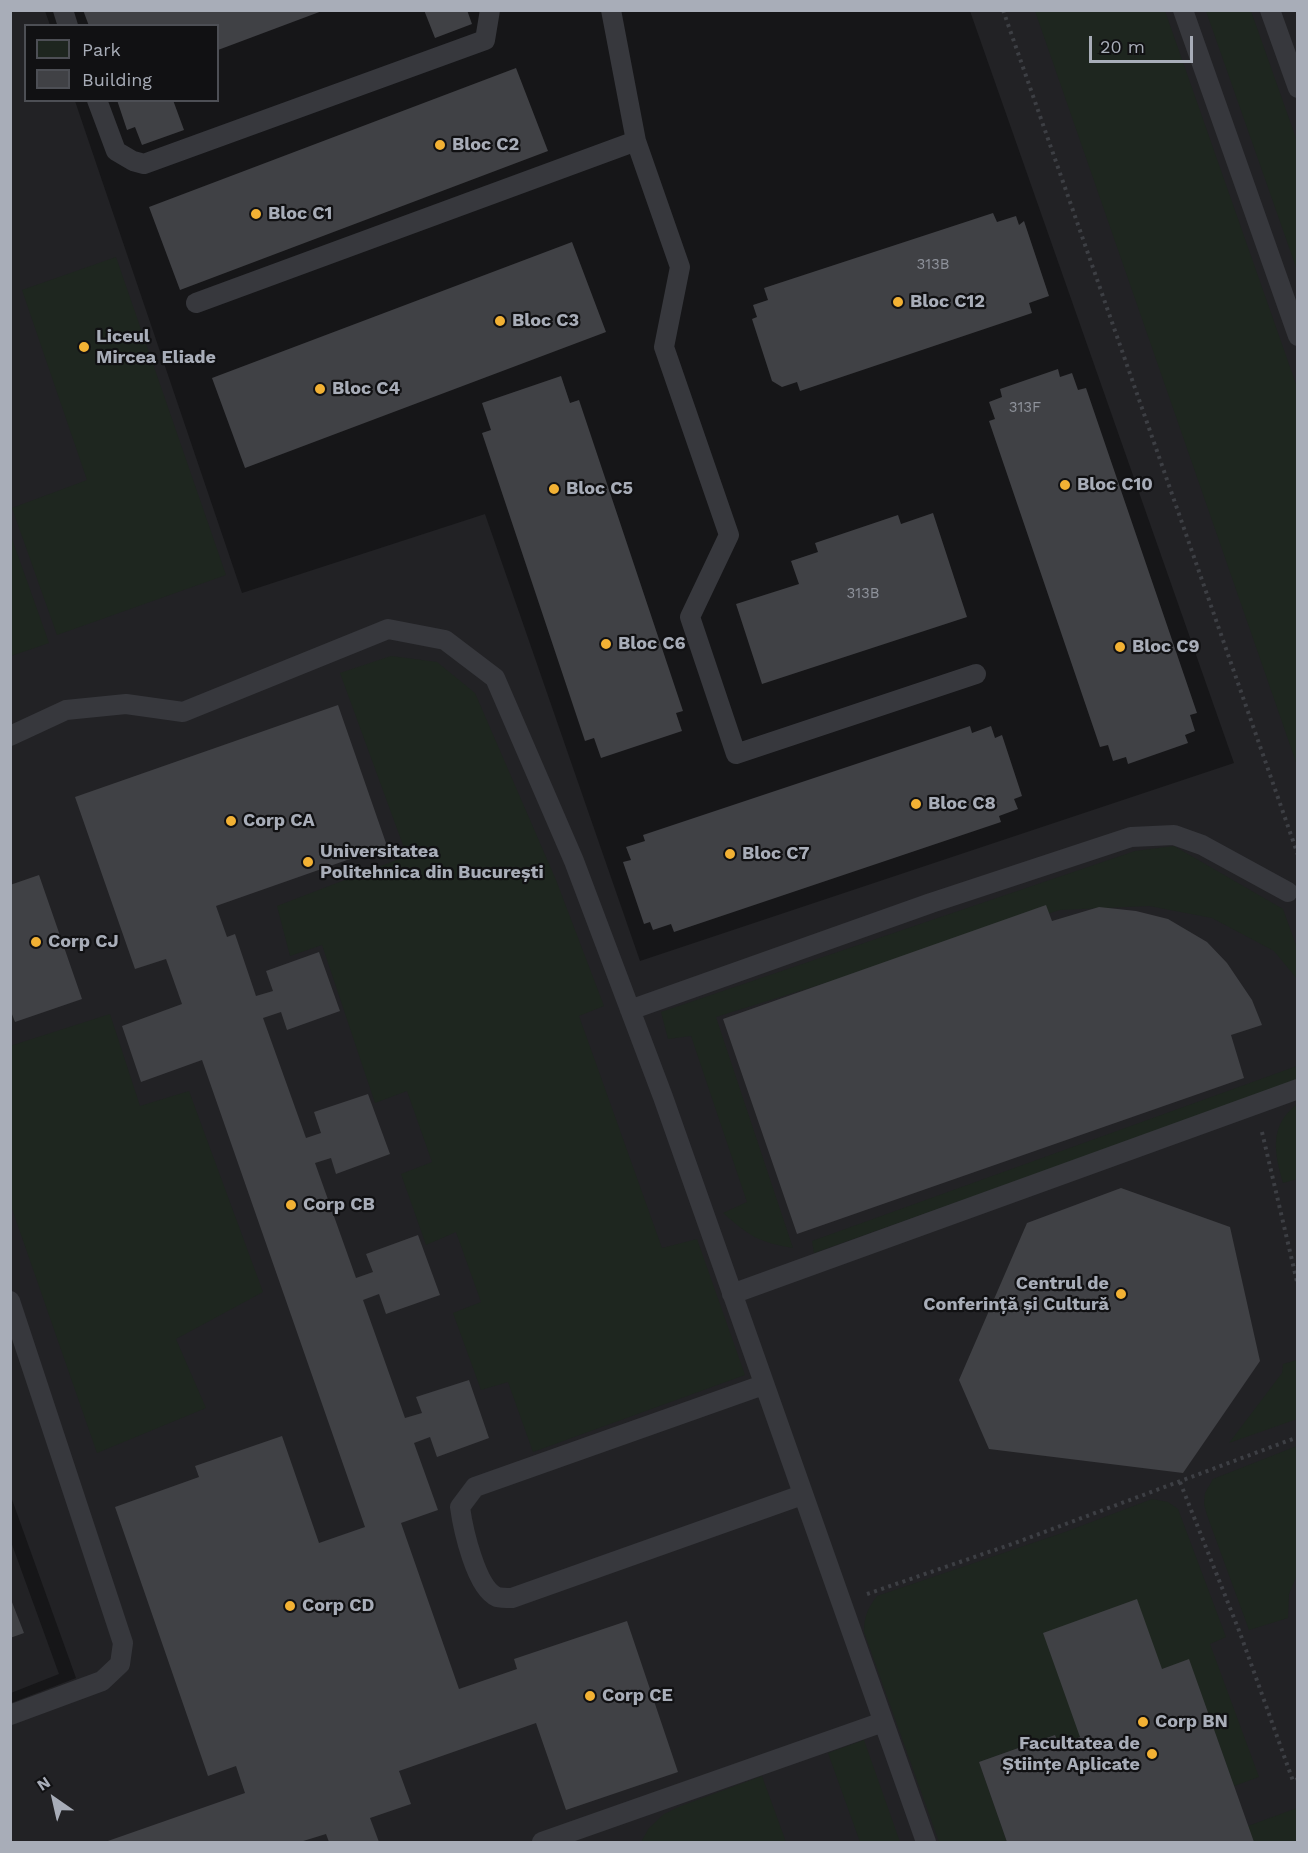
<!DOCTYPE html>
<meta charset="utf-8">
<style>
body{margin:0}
#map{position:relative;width:1308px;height:1853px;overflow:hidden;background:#161618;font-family:"Work Sans",sans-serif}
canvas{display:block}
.frame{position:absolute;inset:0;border:12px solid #a8adb8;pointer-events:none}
.legend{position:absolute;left:24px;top:24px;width:195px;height:78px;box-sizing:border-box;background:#111113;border:2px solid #4d4f55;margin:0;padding:8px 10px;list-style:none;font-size:18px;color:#a8adb8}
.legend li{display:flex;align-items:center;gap:12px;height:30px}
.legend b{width:30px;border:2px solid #4d4f55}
.north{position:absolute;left:24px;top:1769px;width:60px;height:60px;-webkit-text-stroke:4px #111113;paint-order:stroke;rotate:326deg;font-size:16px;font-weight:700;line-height:24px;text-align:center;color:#a8adb8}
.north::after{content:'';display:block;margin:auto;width:21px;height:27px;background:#a8adb8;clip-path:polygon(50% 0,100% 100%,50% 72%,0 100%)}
.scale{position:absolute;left:1089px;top:36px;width:104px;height:27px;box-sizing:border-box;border:3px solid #a8adb8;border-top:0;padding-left:8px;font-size:18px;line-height:21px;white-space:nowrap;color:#a8adb8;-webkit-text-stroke:4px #111113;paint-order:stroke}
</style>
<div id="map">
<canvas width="1308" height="1853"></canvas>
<div class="frame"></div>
<ul class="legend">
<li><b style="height:16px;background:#1e261f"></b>Park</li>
<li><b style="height:16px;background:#404145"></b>Building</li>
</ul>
<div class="north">N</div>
<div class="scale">20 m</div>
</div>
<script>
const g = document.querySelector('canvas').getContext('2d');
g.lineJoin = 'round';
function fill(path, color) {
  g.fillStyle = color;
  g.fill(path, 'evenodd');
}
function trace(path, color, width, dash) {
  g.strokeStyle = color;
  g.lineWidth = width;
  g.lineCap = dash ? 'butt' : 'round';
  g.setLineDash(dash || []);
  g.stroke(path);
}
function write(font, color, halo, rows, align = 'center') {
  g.font = font + ' "Work Sans",sans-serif';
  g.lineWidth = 4.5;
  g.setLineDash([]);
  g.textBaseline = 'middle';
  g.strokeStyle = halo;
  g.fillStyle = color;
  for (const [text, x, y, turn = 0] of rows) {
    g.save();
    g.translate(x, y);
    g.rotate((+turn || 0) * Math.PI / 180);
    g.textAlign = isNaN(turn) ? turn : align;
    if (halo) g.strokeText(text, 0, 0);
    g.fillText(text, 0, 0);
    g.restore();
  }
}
fill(new Path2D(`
 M11 11H45L50 25 26 26V100L75 101 242 593 485 514 640 961 1234 763 970 11H1297V1842H11V1703L76 1678 10 1494Z
 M10 1539 59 1674 11 1693H10Z`), '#222225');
fill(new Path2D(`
 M1035 11H1165L1297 387V765Z
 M1206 11H1251L1297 141V270Z
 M116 257 226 575 57 635 12 508 87 480 22 290Z
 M10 533 49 643 11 656H10Z
 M391 656 437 662 475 693 556 880 604 1006 579 1016 662 1248 697 1239 745 1375 533 1452 508 1382 481 1390 453 1313 481 1302 456 1232 426 1245 401 1174 432 1162 407 1091 375 1103 322 945 290 956 277 906 407 856 340 673Z
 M1174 846 1283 909 1297 948V979L1274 951 1212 918 1149 906 1060 910 716 1017 793 1248C758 1242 749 1236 723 1213L747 1202 691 1036 668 1039 661 1012 1135 851Z
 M110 1014 140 1106 189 1091 263 1292 176 1339 206 1408 97 1453 11 1206 10 1046Z
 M1297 1066V1081L814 1253 812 1241Z
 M1297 1104V1179L1283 1183C1274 1152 1269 1126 1297 1104Z
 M1297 1360V1419L1229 1443 1282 1373 1283 1364Z
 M1297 1446V1575L1289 1594 1288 1618 1249 1630 1207 1515 1204 1504 1205 1493 1213 1479Z
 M1152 1499 1168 1502 1178 1509 1226 1637 1210 1644 1259 1777 1234 1786 1189 1660 1162 1669 1080 1737 1059 1745 1055 1735 979 1762 1007 1842H939L864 1632C864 1616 868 1608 877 1596L1065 1532Z
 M864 1740 900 1842H860L828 1753Z
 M762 1776 786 1842H641L649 1828 664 1814 681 1806Z
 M1297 1808V1842H1254L1248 1826Z`), '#1e261f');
fill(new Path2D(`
 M83 10H322V11L218 50V26H89Z
 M424 10H467L472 24 435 38Z
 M516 68 548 151 180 290 149 207Z
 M117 100H173L184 130 142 145 135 127 127 130Z
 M993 213 997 222 1016 216 1019 225 1024 221 1049 296 1029 303 1032 313 800 391 797 382 782 387 772 381 752 319 757 317 753 305 768 300 764 288Z
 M572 242 606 332 245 468 212 378Z
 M1058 369 1060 377 1072 373 1078 390 1086 388 1197 713 1190 715 1195 731 1185 735 1188 743 1128 764 1126 757 1113 761 1108 745 1100 747 989 421 995 419 989 402 1002 397 1000 389Z
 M561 376 570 403 579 400 683 711 676 713 682 731 601 758 594 738 585 741 482 433 491 430 482 403Z
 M933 513 967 617 762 684 736 604 799 584 791 561 818 552 815 543 898 515 901 524Z
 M338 705 387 846 216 906 227 937 235 934 256 996 273 991 266 971 319 952 340 1011 287 1030 281 1012 263 1018 306 1138 321 1133 314 1112 368 1094 390 1154 336 1174 331 1158 315 1163 356 1278 373 1272 366 1254 418 1235 440 1295 386 1314 379 1294 363 1300 405 1418 422 1413 416 1397 469 1380 489 1438 437 1457 430 1437 414 1443 438 1510 401 1523 459 1689 517 1669 514 1659 627 1621 678 1772 566 1810 536 1723 399 1771 411 1804 370 1818 379 1842H329L326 1834 300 1842H105L245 1793 236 1766 208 1776 115 1507 199 1477 195 1466 282 1436 319 1543 365 1527 202 1060 141 1082 122 1026 182 1004 166 959 135 969 75 797Z
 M970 726 972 733 991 726 995 738 1002 735 1022 796 1014 799 1018 809 999 816 1001 822 674 932 671 924 653 930 650 922 644 924 623 862 631 860 626 847 645 841 643 835Z
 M39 875 82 999 15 1022 10 1009V885Z
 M1046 905 1052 921 1099 907 1136 911 1168 919 1207 942 1227 963 1252 1000 1262 1025 1231 1035 1244 1078 797 1234 723 1019Z
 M1121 1188 1230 1227 1260 1361 1183 1473 989 1449 959 1380 1027 1223Z
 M10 1597 24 1633 10 1638Z
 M1137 1599 1162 1669 1189 1659 1254 1842H1007L979 1762 1055 1735 1059 1745 1080 1737 1043 1633Z`), '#404145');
trace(new Path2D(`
 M1003 10 1298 855
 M1262 1132 1298 1286
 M1180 1482 1240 1633 1293 1781 1298 1779
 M867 1594 1015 1543 1298 1437`), '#3d3f44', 4, [3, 4.5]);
trace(new Path2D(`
 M63 10 68 26
 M611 10 636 141 680 267 664 347 729 535 690 617 736 754 976 674
 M1183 10 1298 336
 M1270 10 1298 88
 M97 100 116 151 133 161 144 164 485 40 490 10
 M196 303 636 141
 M10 736 66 710 126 704 183 712 388 629 445 640 495 678 574 861 663 1097 926 1842
 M630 1010 931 903 1131 837 1174 835 1202 845 1288 892
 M732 1294 1298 1089
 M10 1301 123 1643 120 1664 102 1681 10 1715
 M763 1385 475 1487 460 1507C463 1529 476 1588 497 1597 501 1598 508 1598 512 1598L802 1495
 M542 1842 883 1722`), '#37383d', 20);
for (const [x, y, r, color] of [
 [440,145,6,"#f2b134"],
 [256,214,6,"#f2b134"],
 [898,302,6,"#f2b134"],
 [500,321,6,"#f2b134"],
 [84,347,6,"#f2b134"],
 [320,389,6,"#f2b134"],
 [1065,485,6,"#f2b134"],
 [554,489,6,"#f2b134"],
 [606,644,6,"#f2b134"],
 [1120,647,6,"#f2b134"],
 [916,804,6,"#f2b134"],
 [231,821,6,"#f2b134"],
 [730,854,6,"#f2b134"],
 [308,862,6,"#f2b134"],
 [36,942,6,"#f2b134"],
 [291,1205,6,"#f2b134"],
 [1121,1294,6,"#f2b134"],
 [290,1606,6,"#f2b134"],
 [590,1696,6,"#f2b134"],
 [1143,1722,6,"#f2b134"],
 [1152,1754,6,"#f2b134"]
]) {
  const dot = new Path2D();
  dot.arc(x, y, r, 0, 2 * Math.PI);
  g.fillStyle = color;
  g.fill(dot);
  trace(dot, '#111113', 2);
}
write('15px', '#8e929b', null, [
 ["313B",933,265],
 ["313F",1025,408],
 ["313B",863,594]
]);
write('bold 18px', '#a8adb8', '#111113', [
 ["Bloc C2",452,145],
 ["Bloc C1",268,214],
 ["Bloc C12",910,302],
 ["Bloc C3",512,321],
 ["Liceul",96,337],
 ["Mircea Eliade",96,358],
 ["Bloc C4",332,389],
 ["Bloc C10",1077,485],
 ["Bloc C5",566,489],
 ["Bloc C6",618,644],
 ["Bloc C9",1132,647],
 ["Bloc C8",928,804],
 ["Corp CA",243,821],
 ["Universitatea",320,852],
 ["Politehnica din București",320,873],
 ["Bloc C7",742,854],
 ["Corp CJ",48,942],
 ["Corp CB",303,1205],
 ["Centrul de",1109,1284,"right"],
 ["Conferință și Cultură",1109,1305,"right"],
 ["Corp CD",302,1606],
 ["Corp CE",602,1696],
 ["Corp BN",1155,1722],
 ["Facultatea de",1140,1744,"right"],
 ["Științe Aplicate",1140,1765,"right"]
], 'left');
</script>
